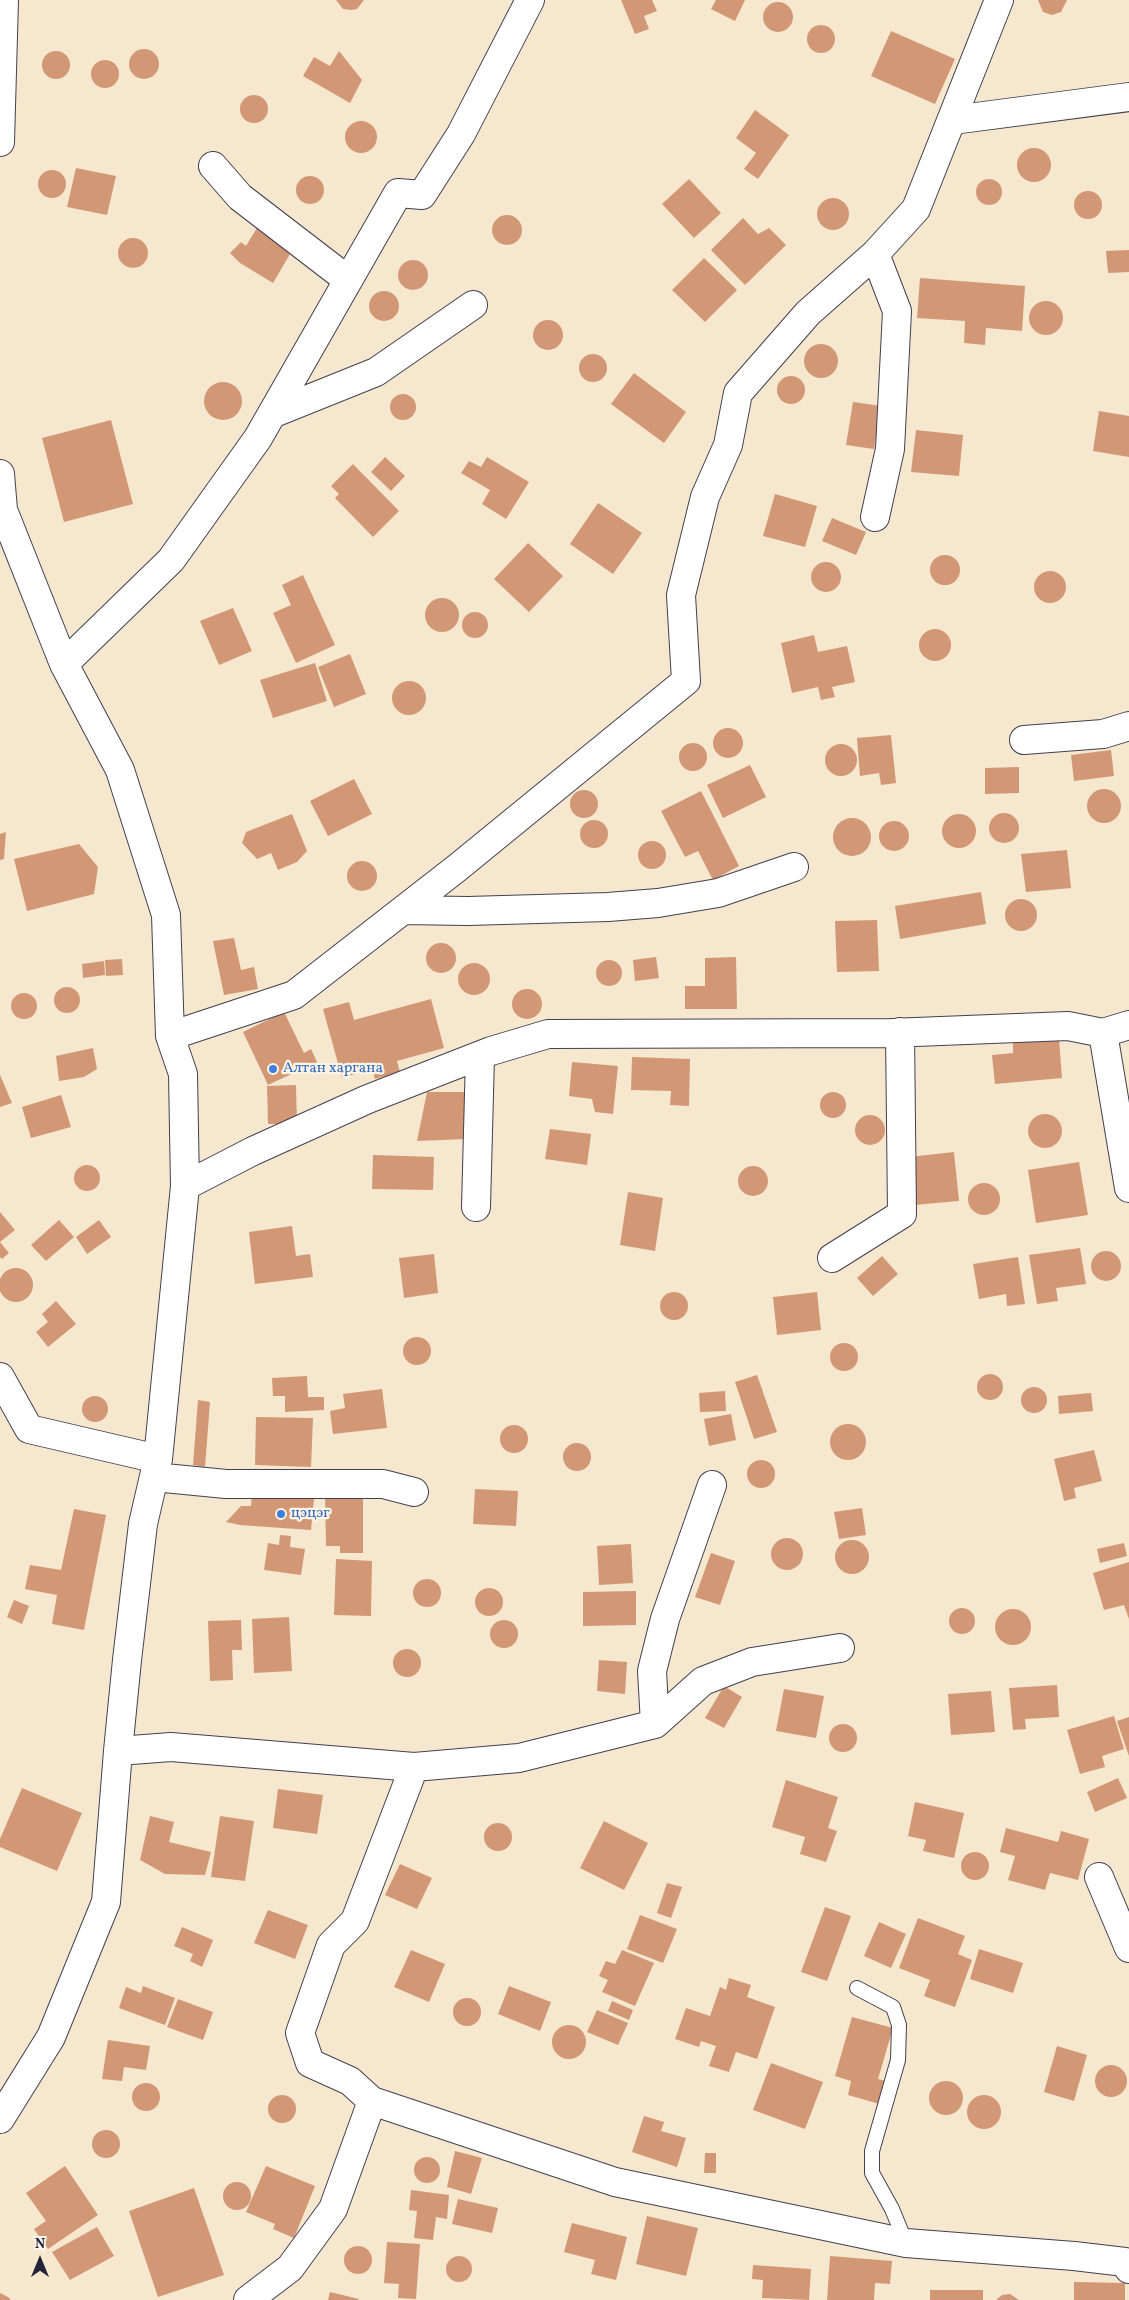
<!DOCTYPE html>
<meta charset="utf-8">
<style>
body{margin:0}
#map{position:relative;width:1129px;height:2300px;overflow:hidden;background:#f6e7cf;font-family:Vollkorn,serif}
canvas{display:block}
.north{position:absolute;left:15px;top:2235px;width:50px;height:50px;-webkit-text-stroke:4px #fcf5e5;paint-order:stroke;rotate:0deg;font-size:14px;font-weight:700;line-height:20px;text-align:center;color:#22223b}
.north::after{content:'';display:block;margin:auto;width:18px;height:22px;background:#22223b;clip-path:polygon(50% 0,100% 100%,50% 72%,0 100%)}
</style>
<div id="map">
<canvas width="1129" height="2300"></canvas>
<div class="north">N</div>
</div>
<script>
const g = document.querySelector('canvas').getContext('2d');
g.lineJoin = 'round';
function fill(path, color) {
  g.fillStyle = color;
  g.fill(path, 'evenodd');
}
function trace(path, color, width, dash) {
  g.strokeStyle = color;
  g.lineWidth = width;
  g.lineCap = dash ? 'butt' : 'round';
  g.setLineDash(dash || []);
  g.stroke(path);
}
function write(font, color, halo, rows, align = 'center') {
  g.font = font + ' Vollkorn,serif';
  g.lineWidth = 4.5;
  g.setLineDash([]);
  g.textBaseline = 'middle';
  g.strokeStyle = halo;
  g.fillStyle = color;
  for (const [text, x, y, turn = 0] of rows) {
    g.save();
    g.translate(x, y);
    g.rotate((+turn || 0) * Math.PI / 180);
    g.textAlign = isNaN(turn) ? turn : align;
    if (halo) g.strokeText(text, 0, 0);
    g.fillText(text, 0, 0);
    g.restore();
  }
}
fill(new Path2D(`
 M336 0H364L357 9 352 10 343 9Z
 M621 0H652L657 11 644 16 649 29 635 34Z
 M716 0H745L735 21 711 9Z
 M1038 0H1067L1061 12 1052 15 1043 12Z
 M763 17a15 15 0 1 1 30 0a15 15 0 1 1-30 0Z
 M807 39a14 14 0 1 1 28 0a14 14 0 1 1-28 0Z
 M891 31 955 59 935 104 871 76Z
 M129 64a15 15 0 1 1 30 0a15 15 0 1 1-30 0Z
 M42 65a14 14 0 1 1 28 0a14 14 0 1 1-28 0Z
 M339 51 362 80 350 103 303 76 314 57 330 66Z
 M91 74a14 14 0 1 1 28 0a14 14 0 1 1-28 0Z
 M240 109a14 14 0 1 1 28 0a14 14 0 1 1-28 0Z
 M755 110 789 135 758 179 744 169 756 153 736 138Z
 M345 137a16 16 0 1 1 32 0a16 16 0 1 1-32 0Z
 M1017 165a17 17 0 1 1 34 0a17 17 0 1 1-34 0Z
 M76 168 116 176 107 215 67 207Z
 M38 184a14 14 0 1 1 28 0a14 14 0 1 1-28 0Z
 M296 190a14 14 0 1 1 28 0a14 14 0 1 1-28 0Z
 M689 179 721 213 694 238 662 204Z
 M976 192a13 13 0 1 1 26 0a13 13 0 1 1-26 0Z
 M1074 205a14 14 0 1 1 28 0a14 14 0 1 1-28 0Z
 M817 214a16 16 0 1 1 32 0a16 16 0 1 1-32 0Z
 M492 230a15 15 0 1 1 30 0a15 15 0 1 1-30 0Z
 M743 218 758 234 769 228 786 245 745 285 711 250Z
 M257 228 293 249 273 283 240 263 230 253 241 242 246 246Z
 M118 253a15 15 0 1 1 30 0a15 15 0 1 1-30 0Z
 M1129 250V272L1108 273 1106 251Z
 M704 258 737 290 705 322 672 290Z
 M398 275a15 15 0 1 1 30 0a15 15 0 1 1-30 0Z
 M920 278 1025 286 1022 331 986 328 985 345 964 343 965 321 917 318Z
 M369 306a15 15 0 1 1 30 0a15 15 0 1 1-30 0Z
 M1029 318a17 17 0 1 1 34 0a17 17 0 1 1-34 0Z
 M533 335a15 15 0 1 1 30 0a15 15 0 1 1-30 0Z
 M804 361a17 17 0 1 1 34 0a17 17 0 1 1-34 0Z
 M579 368a14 14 0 1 1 28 0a14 14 0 1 1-28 0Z
 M634 373 686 412 664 443 611 404Z
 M777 390a14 14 0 1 1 28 0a14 14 0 1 1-28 0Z
 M204 401a19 19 0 1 1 38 0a19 19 0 1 1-38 0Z
 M390 407a13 13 0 1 1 26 0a13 13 0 1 1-26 0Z
 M853 402 881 406 874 449 846 445Z
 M1099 411 1129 416V457L1093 451Z
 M111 420 133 504 64 522 42 438Z
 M916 430 963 435 959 476 911 472Z
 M385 457 405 476 391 491 371 472Z
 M487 457 529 482 506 519 482 504 490 490 461 473 469 461 481 467Z
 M353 464 399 511 373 537 335 498 339 494 331 486Z
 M775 494 817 506 805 547 763 536Z
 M598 503 642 533 613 574 570 544Z
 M832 518 866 532 856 555 822 541Z
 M528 543 563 576 529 612 494 579Z
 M930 570a15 15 0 1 1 30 0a15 15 0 1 1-30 0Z
 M811 577a15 15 0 1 1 30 0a15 15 0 1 1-30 0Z
 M1034 587a16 16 0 1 1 32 0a16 16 0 1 1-32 0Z
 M303 575 335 645 296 663 273 613 291 605 282 585Z
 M425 615a17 17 0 1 1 34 0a17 17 0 1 1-34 0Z
 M233 608 252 651 219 665 200 621Z
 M462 625a13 13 0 1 1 26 0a13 13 0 1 1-26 0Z
 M919 645a16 16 0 1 1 32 0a16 16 0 1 1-32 0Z
 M814 635 818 652 847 646 855 682 832 687 835 697 821 700 818 687 792 693 781 643Z
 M350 654 366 694 334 707 318 667Z
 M315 663 327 701 273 718 260 680Z
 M392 698a17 17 0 1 1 34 0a17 17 0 1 1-34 0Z
 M713 743a15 15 0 1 1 30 0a15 15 0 1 1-30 0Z
 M891 735 896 783 881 785 879 773 860 776 857 738Z
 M679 757a14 14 0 1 1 28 0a14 14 0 1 1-28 0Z
 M825 760a16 16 0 1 1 32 0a16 16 0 1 1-32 0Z
 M1111 750 1114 776 1074 781 1071 755Z
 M750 765 766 797 723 818 707 785Z
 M1019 767V793L985 794V768Z
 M354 779 372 814 328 836 310 801Z
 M1087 806a17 17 0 1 1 34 0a17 17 0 1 1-34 0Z
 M570 804a14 14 0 1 1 28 0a14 14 0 1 1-28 0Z
 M701 791 739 866 713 880 698 851 685 857 661 811Z
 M989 828a15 15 0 1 1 30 0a15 15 0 1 1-30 0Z
 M292 814 307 851 297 862 278 870 271 853 257 859 242 843 246 832Z
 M942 831a17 17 0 1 1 34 0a17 17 0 1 1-34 0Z
 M833 837a19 19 0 1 1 38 0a19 19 0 1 1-38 0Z
 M580 834a14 14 0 1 1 28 0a14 14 0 1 1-28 0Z
 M879 836a15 15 0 1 1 30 0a15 15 0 1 1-30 0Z
 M6 832 4 859 0 860V834Z
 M638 855a14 14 0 1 1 28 0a14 14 0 1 1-28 0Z
 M79 844 98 867 94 894 27 911 14 859Z
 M1067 850 1071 888 1026 892 1021 854Z
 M347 876a15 15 0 1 1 30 0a15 15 0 1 1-30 0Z
 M981 892 986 924 900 939 895 906Z
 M1005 915a16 16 0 1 1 32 0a16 16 0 1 1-32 0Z
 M877 920 879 971 837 972 835 921Z
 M234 938 241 970 254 967 258 989 224 995 213 941Z
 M426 958a15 15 0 1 1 30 0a15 15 0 1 1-30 0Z
 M656 957 659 978 635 981 633 960Z
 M736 957 737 1009H685V986H705V958Z
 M122 959 123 975 106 976 105 960Z
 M596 973a13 13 0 1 1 26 0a13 13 0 1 1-26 0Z
 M104 961 105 975 83 978 82 964Z
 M458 979a16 16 0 1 1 32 0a16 16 0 1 1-32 0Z
 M54 1000a13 13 0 1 1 26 0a13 13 0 1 1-26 0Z
 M512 1004a15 15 0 1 1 30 0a15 15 0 1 1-30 0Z
 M11 1006a13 13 0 1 1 26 0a13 13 0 1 1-26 0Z
 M431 999 444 1048 397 1061 400 1072 375 1079 372 1069 342 1078 323 1009 349 1002 354 1020Z
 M284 1012 304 1053 311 1049 317 1062 268 1085 243 1032Z
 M1059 1039 1062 1078 995 1084 992 1055 1013 1053V1043Z
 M93 1048 97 1069 84 1077 59 1081 56 1056Z
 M632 1057 690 1059 689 1106 670 1105 671 1091 631 1090Z
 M572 1062 618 1066 613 1114 595 1112 592 1099 569 1096Z
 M0 1075 12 1103 0 1107Z
 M296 1085 297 1124H268L267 1086Z
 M820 1105a13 13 0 1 1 26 0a13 13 0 1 1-26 0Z
 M427 1092H466V1139L417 1141Z
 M61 1095 71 1127 31 1138 22 1107Z
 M1028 1131a17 17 0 1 1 34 0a17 17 0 1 1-34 0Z
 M855 1130a15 15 0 1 1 30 0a15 15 0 1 1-30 0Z
 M550 1129 591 1134 587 1165 545 1159Z
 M954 1152 959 1201 914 1205 909 1157Z
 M373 1155 434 1157 433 1190 372 1189Z
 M1079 1162 1088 1215 1036 1223 1028 1170Z
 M74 1178a13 13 0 1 1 26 0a13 13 0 1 1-26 0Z
 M738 1181a15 15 0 1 1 30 0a15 15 0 1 1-30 0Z
 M968 1199a16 16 0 1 1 32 0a16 16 0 1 1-32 0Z
 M628 1192 663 1198 655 1251 620 1245Z
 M0 1212 15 1230 0 1242Z
 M59 1220 74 1237 46 1261 31 1245Z
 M99 1220 111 1237 87 1254 76 1237Z
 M292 1226 296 1256 310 1254 313 1277 255 1284 249 1232Z
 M0 1242 9 1253 2 1259 0 1257Z
 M1080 1248 1086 1284 1056 1288 1058 1301 1037 1304 1029 1255Z
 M1091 1266a15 15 0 1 1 30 0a15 15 0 1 1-30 0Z
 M434 1254 438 1293 404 1298 399 1258Z
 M882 1256 898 1274 873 1296 857 1278Z
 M1018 1257 1025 1304 1007 1306 1006 1294 979 1299 973 1264Z
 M-1 1285a17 17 0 1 1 34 0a17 17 0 1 1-34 0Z
 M660 1306a14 14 0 1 1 28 0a14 14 0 1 1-28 0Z
 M817 1292 821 1330 777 1335 773 1297Z
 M56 1301 76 1324 48 1347 36 1332 48 1322 42 1314Z
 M403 1351a14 14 0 1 1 28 0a14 14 0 1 1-28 0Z
 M830 1357a14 14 0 1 1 28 0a14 14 0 1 1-28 0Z
 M977 1387a13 13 0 1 1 26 0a13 13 0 1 1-26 0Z
 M757 1375 777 1432 754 1439 735 1382Z
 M307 1376 308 1397H324V1410L285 1412V1396H273L272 1378Z
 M1021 1400a13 13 0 1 1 26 0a13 13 0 1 1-26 0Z
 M382 1389 387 1428 333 1434 330 1411 345 1408 343 1394Z
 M725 1391 726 1411 700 1412 699 1393Z
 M1091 1393 1093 1411 1059 1414 1058 1396Z
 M82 1409a13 13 0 1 1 26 0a13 13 0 1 1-26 0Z
 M198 1400 210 1402 205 1467 193 1465Z
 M731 1414 736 1440 709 1446 704 1419Z
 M256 1417 313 1418 311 1467 255 1465Z
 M830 1442a18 18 0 1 1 36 0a18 18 0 1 1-36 0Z
 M500 1439a14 14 0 1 1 28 0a14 14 0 1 1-28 0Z
 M563 1457a14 14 0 1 1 28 0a14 14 0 1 1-28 0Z
 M1094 1450 1102 1481 1074 1488 1076 1498 1064 1501 1054 1459Z
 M747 1474a14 14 0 1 1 28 0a14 14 0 1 1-28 0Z
 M475 1489 518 1491 516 1526 473 1524Z
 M252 1493 314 1498 311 1530 240 1525 226 1522 241 1506H251Z
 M325 1495H363V1553H340V1546H326Z
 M862 1508 866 1535 839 1539 834 1512Z
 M74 1509 106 1515 84 1630 52 1624 57 1595 25 1589 30 1565 61 1570Z
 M280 1535 291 1536 290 1547 305 1549 301 1575 264 1570 268 1543 279 1545Z
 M771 1554a16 16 0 1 1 32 0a16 16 0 1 1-32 0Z
 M835 1557a17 17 0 1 1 34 0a17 17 0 1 1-34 0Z
 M1124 1543 1127 1556 1100 1563 1097 1549Z
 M631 1544 633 1583 599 1585 597 1546Z
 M711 1553 735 1561 720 1605 695 1597Z
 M336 1559 372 1561 371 1616 334 1615Z
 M1129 1562V1619L1124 1605 1104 1610 1093 1573Z
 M413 1593a14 14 0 1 1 28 0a14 14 0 1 1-28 0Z
 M475 1602a14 14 0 1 1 28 0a14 14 0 1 1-28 0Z
 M636 1591V1625L583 1626V1592Z
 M14 1600 29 1606 22 1624 7 1617Z
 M949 1621a13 13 0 1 1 26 0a13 13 0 1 1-26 0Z
 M995 1627a18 18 0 1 1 36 0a18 18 0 1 1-36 0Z
 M289 1617 292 1671 254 1673 252 1619Z
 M490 1634a14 14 0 1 1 28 0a14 14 0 1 1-28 0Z
 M241 1620 242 1650H232L233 1680 210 1681 208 1621Z
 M393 1663a14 14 0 1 1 28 0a14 14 0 1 1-28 0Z
 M599 1660 627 1662 625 1694 597 1691Z
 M1057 1685 1059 1717 1025 1719 1026 1729 1013 1730 1009 1688Z
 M724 1686 742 1697 724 1728 705 1718Z
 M784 1689 824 1696 816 1738 776 1731Z
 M991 1691 995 1732 951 1735 948 1694Z
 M1114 1716 1124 1749 1102 1756 1105 1767 1080 1774 1067 1730Z
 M1129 1717V1756L1117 1721Z
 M829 1738a14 14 0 1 1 28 0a14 14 0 1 1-28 0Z
 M1118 1778 1127 1798 1095 1812 1087 1792Z
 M786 1780 838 1797 828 1828 837 1831 826 1862 800 1854 805 1837 772 1827Z
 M22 1788 82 1813 57 1871 0 1847V1839Z
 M278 1789 323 1795 317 1834 273 1828Z
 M915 1802 964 1813 954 1858 923 1851 926 1840 908 1836Z
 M150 1816 174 1822 169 1842 211 1852 205 1875 165 1874 140 1860Z
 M220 1816 254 1821 245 1881 211 1877Z
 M604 1821 648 1843 624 1890 580 1868Z
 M484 1837a14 14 0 1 1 28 0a14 14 0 1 1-28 0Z
 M1006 1828 1058 1842 1061 1831 1089 1839 1078 1880 1050 1873 1045 1890 1008 1880 1015 1856 1000 1852Z
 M961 1866a14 14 0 1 1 28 0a14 14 0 1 1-28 0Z
 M400 1864 432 1878 417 1909 385 1895Z
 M667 1883 682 1887 671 1918 657 1913Z
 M825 1907 851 1916 827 1981 801 1972Z
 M268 1910 308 1925 295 1959 254 1943Z
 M640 1915 677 1929 663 1963 627 1949Z
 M918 1918 965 1936 958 1954 972 1960 955 2007 924 1996 930 1980 899 1968Z
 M879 1922 906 1934 891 1968 864 1956Z
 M182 1927 213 1940 202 1967 190 1961 193 1954 174 1946Z
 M979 1949 1023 1963 1013 1993 970 1979Z
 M411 1950 445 1964 429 2002 394 1987Z
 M622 1950 654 1963 635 2006 602 1992 608 1980 599 1976 606 1961 615 1964Z
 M729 1978 751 1985 747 1997 775 2007 757 2059 736 2052 729 2072 709 2066 716 2046 701 2041 699 2047 675 2039 686 2008 710 2016 720 1987 726 1990Z
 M143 1986 175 1998 165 2025 119 2008 126 1987 141 1993Z
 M509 1986 551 2002 540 2031 498 2014Z
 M453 2012a14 14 0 1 1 28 0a14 14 0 1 1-28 0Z
 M178 1999 213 2012 203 2040 167 2027Z
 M612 2001 633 2010 629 2020 608 2011Z
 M597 2010 628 2023 618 2045 587 2032Z
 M852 2017 893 2028 878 2079 890 2082 883 2105 848 2095 851 2081 835 2076Z
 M552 2042a17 17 0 1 1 34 0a17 17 0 1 1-34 0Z
 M108 2040 150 2046 146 2070 124 2067 122 2081 102 2079Z
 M1057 2046 1087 2055 1074 2101 1044 2092Z
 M771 2063 823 2082 805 2129 753 2110Z
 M1095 2081a16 16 0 1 1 32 0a16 16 0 1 1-32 0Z
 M929 2098a17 17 0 1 1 34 0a17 17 0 1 1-34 0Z
 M132 2097a14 14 0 1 1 28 0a14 14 0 1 1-28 0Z
 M967 2112a17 17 0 1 1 34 0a17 17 0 1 1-34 0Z
 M268 2109a14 14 0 1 1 28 0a14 14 0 1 1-28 0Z
 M644 2116 664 2122 661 2131 686 2138 677 2167 632 2152Z
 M92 2144a14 14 0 1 1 28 0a14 14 0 1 1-28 0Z
 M455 2151 482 2158 471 2194 447 2187Z
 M705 2153H716V2173H704Z
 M414 2170a13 13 0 1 1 26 0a13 13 0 1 1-26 0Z
 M65 2166 98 2215 48 2249 34 2229 46 2221 26 2193Z
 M266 2166 315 2186 294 2238 273 2229 275 2224 246 2212Z
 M223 2196a14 14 0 1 1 28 0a14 14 0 1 1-28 0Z
 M194 2188 224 2275 158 2297 129 2211Z
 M411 2190 449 2195 447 2219 436 2217 433 2240 414 2238 417 2211 409 2210Z
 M458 2199 498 2208 492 2233 452 2224Z
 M647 2216 698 2228 686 2276 636 2264Z
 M572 2223 627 2237 616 2280 591 2274 595 2260 564 2252Z
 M97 2227 114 2256 70 2280 52 2252Z
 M387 2242 420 2244 416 2299 398 2298 399 2284 384 2283Z
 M344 2260a14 14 0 1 1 28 0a14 14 0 1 1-28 0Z
 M830 2256 892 2261 890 2284 875 2283 874 2300H827Z
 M446 2269a13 13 0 1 1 26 0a13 13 0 1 1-26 0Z
 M753 2265 811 2269 809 2300 762 2298 763 2280 752 2279Z
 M1074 2282 1125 2283V2300H1074Z
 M930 2290H983V2300H930Z
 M330 2292 359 2299 358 2300H328Z
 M0 2293 8 2297 11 2300H0Z
 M1010 2294 1019 2300H996L1002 2295Z`), '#d29876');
const service = new Path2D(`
 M857 1988 893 2007 899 2025 898 2060 872 2151V2173L892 2209 906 2243`);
const minor = new Path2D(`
 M953 120 1129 97
 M0 142 4 0
 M213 166 240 197 348 280
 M274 413 376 372 473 305
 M0 474 3 510 64 664 120 770 166 915 170 1036 183 1074 185 1186 158 1459 143 1524 127 1660 118 1751 106 1902 51 2037 0 2119
 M875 517 890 449 897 311 875 254
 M64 664 171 560 258 438 398 193 422 195 461 134 530 0
 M1024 740 1103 734 1129 726
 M403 910 468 911 608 907 658 903 718 893 794 867
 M1103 1033 1129 1188
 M170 1036 294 995 457 868 686 681 681 595 705 497 728 445 738 393 808 313 875 254 916 209 999 0
 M185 1186 253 1151 368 1099 491 1051 548 1034 890 1033 1068 1026 1103 1033 1129 1025
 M476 1207 480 1056
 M832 1258 902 1214 900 1032
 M0 1377 29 1429 158 1459
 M154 1477 226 1484H383L414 1492
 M655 1724 652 1671 665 1619 712 1485
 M118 1751 171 1747 414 1767 519 1758 655 1724 703 1681 752 1662 840 1648
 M1099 1877 1129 1948
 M372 2101 350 2081 310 2063 300 2033 331 1945 355 1921 414 1767
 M248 2300 290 2268 333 2209 372 2101 615 2182 906 2243 1074 2256 1125 2262 1129 2269`);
trace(service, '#424051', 16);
trace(minor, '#424051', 30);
trace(service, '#fff', 14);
trace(minor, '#fff', 28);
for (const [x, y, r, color] of [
 [273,1069,5,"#3f7fe0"],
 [281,1514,5,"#3f7fe0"]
]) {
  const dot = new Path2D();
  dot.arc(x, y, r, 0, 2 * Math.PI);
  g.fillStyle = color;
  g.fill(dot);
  trace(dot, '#fcf5e5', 2);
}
write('15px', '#366cbe', '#fcf5e5', [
 ["Алтан харгана",283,1069],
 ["цэцэг",291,1514]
], 'left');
</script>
